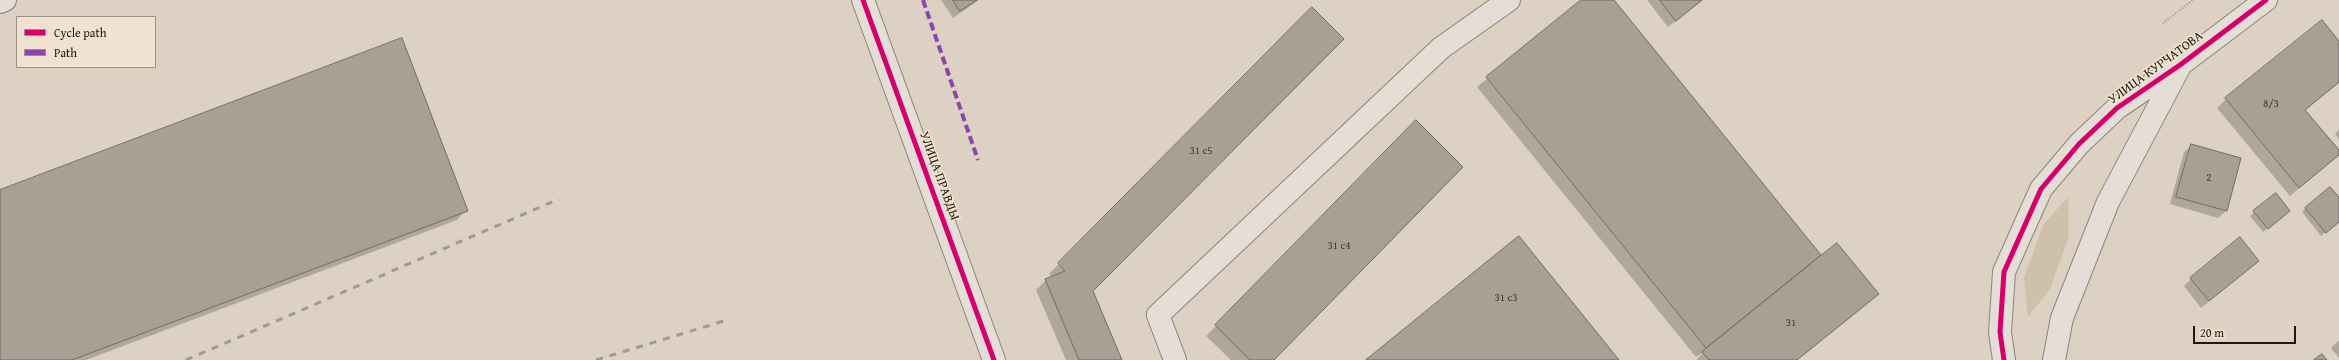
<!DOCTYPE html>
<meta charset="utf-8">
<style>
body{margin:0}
#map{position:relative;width:2339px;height:360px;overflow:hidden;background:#dcd1c2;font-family:"Gentium Book Plus",serif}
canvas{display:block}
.legend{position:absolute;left:16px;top:16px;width:140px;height:52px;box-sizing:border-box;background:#efe2d0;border:1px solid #9c9182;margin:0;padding:5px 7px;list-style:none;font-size:12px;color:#1f170e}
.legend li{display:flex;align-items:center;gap:8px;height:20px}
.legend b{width:20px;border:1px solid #9c9182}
.scale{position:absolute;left:2193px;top:326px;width:103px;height:18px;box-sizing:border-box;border:2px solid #1f170e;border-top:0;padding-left:5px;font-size:12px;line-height:14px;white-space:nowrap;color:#1f170e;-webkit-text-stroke:3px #efe2d0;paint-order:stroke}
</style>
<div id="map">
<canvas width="2339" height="360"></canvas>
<ul class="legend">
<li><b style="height:5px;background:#d6006c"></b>Cycle path</li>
<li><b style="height:5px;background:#8e44ad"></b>Path</li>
</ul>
<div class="scale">20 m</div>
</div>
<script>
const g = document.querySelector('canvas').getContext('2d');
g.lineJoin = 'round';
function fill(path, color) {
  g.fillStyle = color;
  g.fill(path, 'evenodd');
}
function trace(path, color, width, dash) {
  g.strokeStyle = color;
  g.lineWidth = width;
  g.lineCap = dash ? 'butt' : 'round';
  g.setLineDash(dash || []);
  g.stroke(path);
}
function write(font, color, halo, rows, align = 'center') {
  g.font = font + ' "Gentium Book Plus",serif';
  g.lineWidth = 3.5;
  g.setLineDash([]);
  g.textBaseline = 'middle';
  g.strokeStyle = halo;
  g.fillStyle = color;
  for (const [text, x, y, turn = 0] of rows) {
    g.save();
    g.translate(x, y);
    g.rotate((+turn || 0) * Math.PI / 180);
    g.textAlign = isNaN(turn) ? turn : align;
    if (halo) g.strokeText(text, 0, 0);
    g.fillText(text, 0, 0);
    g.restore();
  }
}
fill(new Path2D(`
 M2068 197 2069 236 2050 289 2028 317 2024 278 2043 225Z`), '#cfc0ac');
fill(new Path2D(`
 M941 0H979L953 18Z
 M1583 0H1613L1820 255 1810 264 1868 302 1797 360H1696L1703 353 1696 357 1477 87Z
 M1647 0H1703L1668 27Z
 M1312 8 1092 291 1121 360H1066L1036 290 1046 280 1052 277 1049 274Z
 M2339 43V83L2305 110 2339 154 2290 196 2217 108 2226 99Z
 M1416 122 1272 360H1231L1206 336Z
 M2339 129V139L2335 134Z
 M2192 145 2226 211 2218 218 2170 204 2184 152Z
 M0 191 466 210 457 220 86 360H0Z
 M2275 194 2285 215 2263 232 2250 216Z
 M2339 199V222L2321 236 2302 212 2306 208Z
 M2258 261 2201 308 2184 286 2191 279Z
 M2339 340V358L2331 348Z`), '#0003');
const building = new Path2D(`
 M953 0H977L960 11Z
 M1581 0H1614L1821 255 1706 348 1486 77Z
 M1660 0H1702L1676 21Z
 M1312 7 1344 39 1093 291 1122 360H1079L1045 279 1065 271 1058 263Z
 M2322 20 2339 41V82L2305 110 2339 150V155L2299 188 2225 98Z
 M402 38 468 211 72 360H0V190Z
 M1416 120 1463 167 1274 360H1250L1215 325Z
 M2191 144 2241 158 2227 211 2176 197Z
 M2330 187 2339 197V222L2326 233 2305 208Z
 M2276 193 2290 211 2268 229 2253 211Z
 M1519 236 1619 360H1366Z
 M2240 237 2259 261 2209 301 2190 278Z
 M1837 243 1879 294 1797 360H1709L1702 352Z
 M2322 354 2327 360H2314Z`);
fill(building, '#a7a095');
trace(building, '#716b62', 1);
const minor = new Path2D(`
 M863 0 994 360
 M0 2 5 0
 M1175 360 1158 315 1441 48 1509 0
 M2004 360 2000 332 2004 272 2041 189 2079 144 2117 108 2180 65 2266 0
 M2054 360 2062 318 2108 202 2180 66`);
trace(minor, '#8b847a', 24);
trace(new Path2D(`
 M2163 23 2193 0`), '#9f9a92', 2.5, [1, 2]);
trace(minor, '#e4ded6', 22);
trace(new Path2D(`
 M186 360 559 199
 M596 360 724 321`), '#9f9a92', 3, [7, 7]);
trace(new Path2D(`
 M923 0 978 160`), '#8e44ad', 4, [8, 4]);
trace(new Path2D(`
 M863 0 994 360
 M2004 360 2000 332 2004 272 2041 189 2079 144 2117 108 2180 65 2266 0`), '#d6006c', 5);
write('11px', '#413930', null, [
 ["8/3",2271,104],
 ["31 с5",1201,151],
 ["2",2209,178],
 ["31 с4",1339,246],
 ["31 с3",1506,298],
 ["31",1791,323]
]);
write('13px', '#1f170e', '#efe2d0', [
 ["УЛИЦА КУРЧАТОВА",2156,68,-36],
 ["УЛИЦА ПРАВДЫ",939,176,70]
]);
</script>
